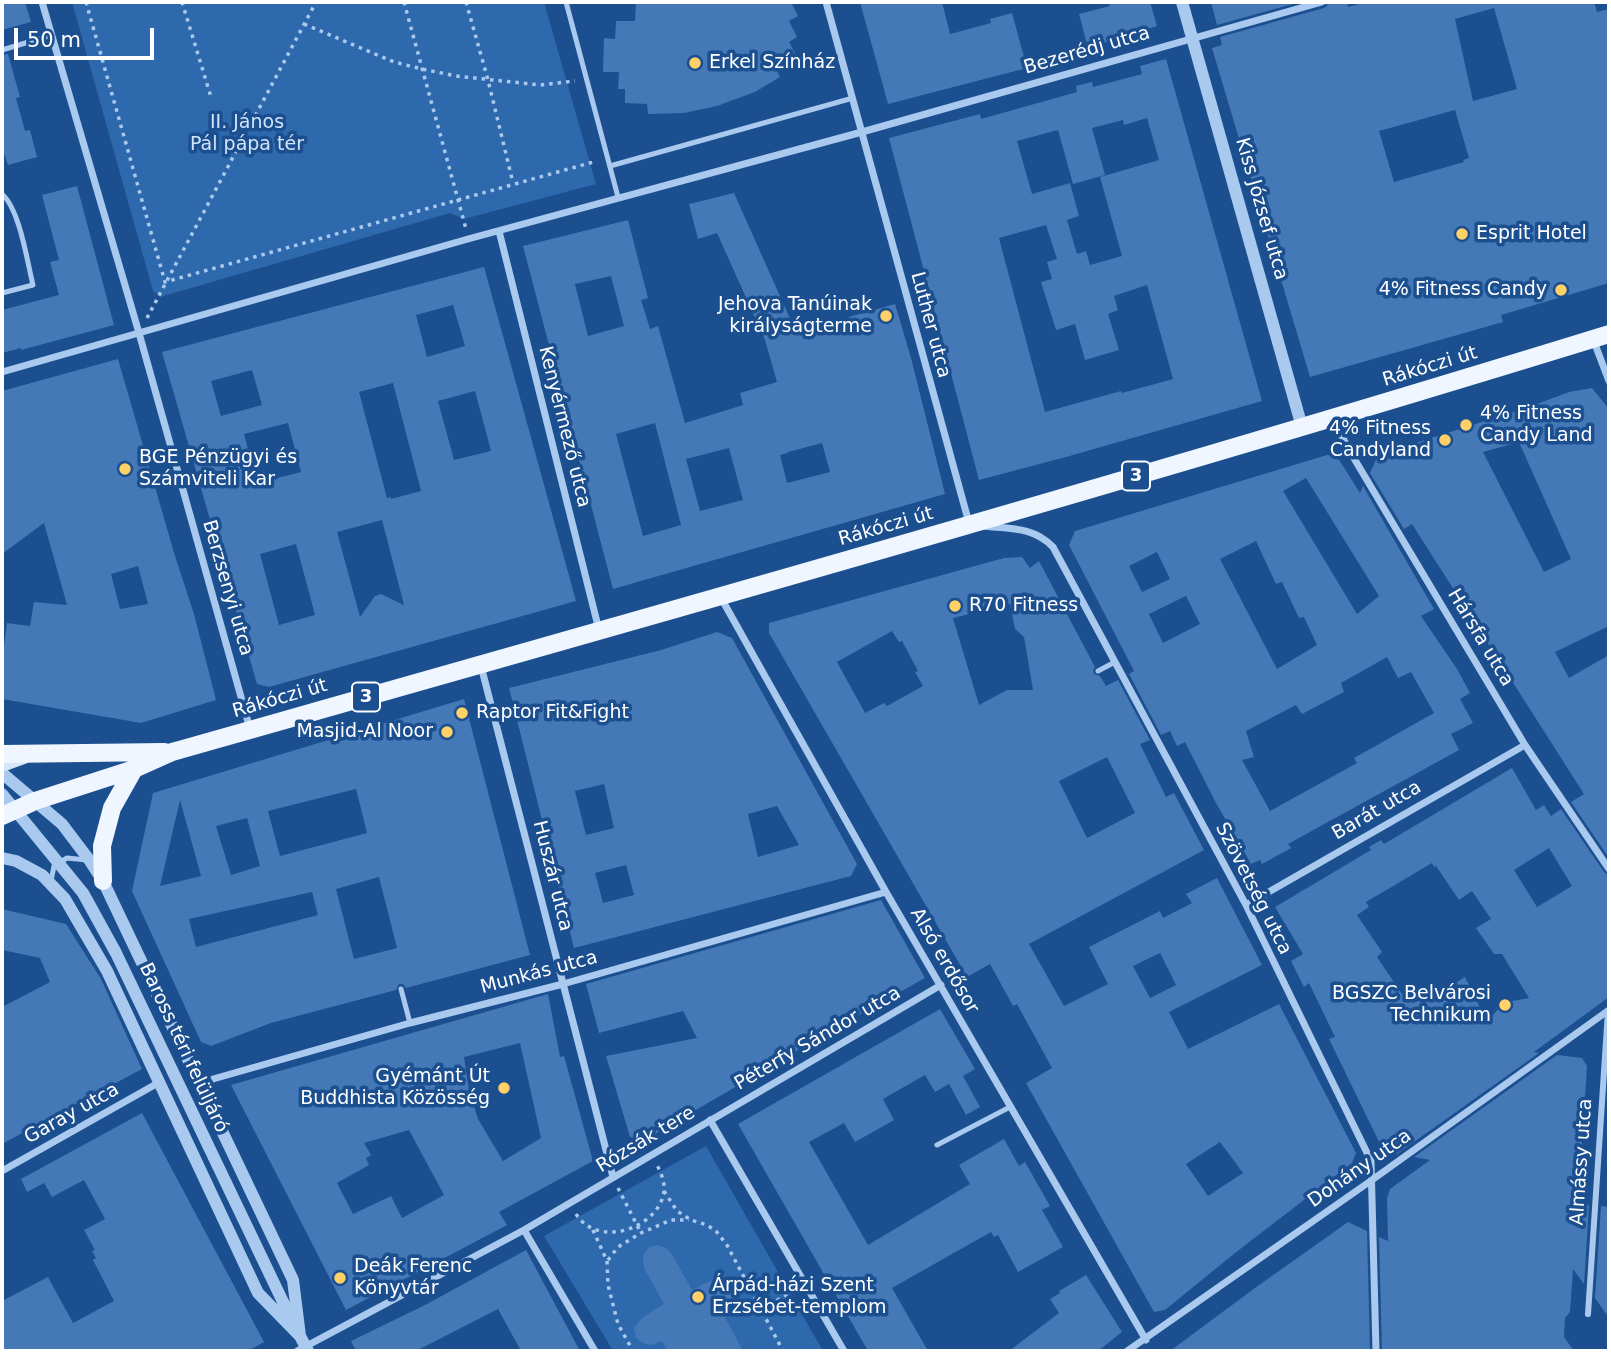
<!DOCTYPE html>
<meta charset="utf-8">
<style>
body{margin:0}
#map{position:relative;width:1611px;height:1353px;overflow:hidden;background:#1b4f8f;font-family:"DejaVu Sans",sans-serif}
canvas{display:block}
.frame{position:absolute;inset:0;border:4px solid #fff;pointer-events:none}
.scale{position:absolute;left:14px;top:28px;width:140px;height:32px;box-sizing:border-box;border:4px solid #fff;border-top:0;padding-left:9px;font-size:21px;line-height:24px;white-space:nowrap;color:#fff;-webkit-text-stroke:5px #1b4f8f;paint-order:stroke}
</style>
<div id="map">
<canvas width="1611" height="1353"></canvas>
<div class="frame"></div>
<div class="scale">50 m</div>
</div>
<script>
const g = document.querySelector('canvas').getContext('2d');
g.lineJoin = 'round';
function fill(path, color) {
  g.fillStyle = color;
  g.fill(path, 'evenodd');
}
function trace(path, color, width, dash) {
  g.strokeStyle = color;
  g.lineWidth = width;
  g.lineCap = dash ? 'butt' : 'round';
  g.setLineDash(dash || []);
  g.stroke(path);
}
function write(font, color, halo, rows, align = 'center') {
  g.font = font + ' "DejaVu Sans",sans-serif';
  g.lineWidth = 7;
  g.setLineDash([]);
  g.textBaseline = 'middle';
  g.strokeStyle = halo;
  g.fillStyle = color;
  for (const [text, x, y, turn = 0] of rows) {
    g.save();
    g.translate(x, y);
    g.rotate((+turn || 0) * Math.PI / 180);
    g.textAlign = isNaN(turn) ? turn : align;
    if (halo) g.strokeText(text, 0, 0);
    g.fillText(text, 0, 0);
    g.restore();
  }
}
fill(new Path2D(`
 M72 2H544L596 184 464 219 450 213 160 297 153 291Z
 M706 1146 823 1351H613L544 1236Z`), '#2e69ad');
fill(new Path2D(`
 M2 2H25L31 22 2 30Z
 M636 2H791L798 16 789 21 797 37 789 42 797 57 776 69 780 77 755 92 717 106 684 113 648 114 647 104 625 103V89H618L619 72H603L604 38 615 39 616 21H635Z
 M860 2H942L950 34 991 23 990 19 1012 13 1027 68 888 104Z
 M1108 2H1150L1157 26 1088 48 1079 14 1110 6Z
 M1211 2H1300L1217 25Z
 M1328 2H1347L1348 7 1367 2H1594L1597 12 1609 9V283L1501 315 1503 322 1310 377 1212 48 1222 45 1220 37 1324 8 1327 6ZM1494 8 1517 89 1473 101 1455 19ZM1455 110 1469 158 1463 160 1464 162 1394 182 1379 131Z
 M8 54 20 97 16 98 25 131 30 130 37 157 8 165 4 153 2 154V55Z
 M1166 59 1262 401 1066 457 979 480 889 138 980 114 981 119 1077 92 1076 86 1092 82 1093 87 1142 74 1140 66ZM1147 118 1159 160 1100 177 1122 256 1090 265 1086 251 1077 254 1067 220 1079 216 1070 183 1032 194 1017 141 1058 130 1073 184 1105 175 1092 128 1123 120 1124 125ZM1046 225 1057 259 1047 262 1052 279 1041 282 1056 330 1075 324 1085 360 1119 350 1108 314 1118 310 1114 296 1147 285 1173 379 1122 393 1121 391 1045 412 999 238Z
 M77 186 114 325 21 350V348L2 353V310L59 295 50 262 59 260 42 195Z
 M734 193 796 332 895 304 911 358 945 494 613 589 523 246 628 220 648 298 641 300 650 329 658 326 685 423 743 405 740 393 777 382 765 340 717 233 698 239 689 204ZM611 276 624 326 588 336 575 284ZM655 423 681 525 643 536 616 434ZM822 443 830 472 787 483 780 455 788 453V452ZM729 448 743 500 700 511 686 459Z
 M484 267 576 601 269 687 257 684 162 352ZM453 305 465 346 427 357 416 315ZM252 370 262 405 221 416 211 381ZM393 383 421 491 391 499V497L387 498 359 392ZM475 391 491 451 454 460 438 401ZM288 423 301 472 257 483 244 434ZM382 520 404 605 381 594 375 596 360 617 337 532ZM296 544 315 615 279 625 260 554Z
 M118 359 175 556 194 614 216 700 141 723 2 699V655H3L7 623 30 626 34 602 67 605 44 523 2 554V391ZM138 566 148 604 120 609 111 574Z
 M1592 388 1609 409V626L1555 652 1569 678 1609 655V858L1571 802 1584 794 1412 524 1404 529 1370 473 1378 455 1529 407 1569 392ZM1519 442 1571 559 1544 572 1483 452Z
 M1337 452 1339 457 1338 458 1360 493 1363 486 1434 609 1421 616 1457 669 1470 693 1460 699 1473 723 1451 734 1459 750 1288 844 1291 848 1262 864 1260 860 1251 864 1216 803 1185 742 1177 746 1170 731 1161 735 1129 674 1134 671 1069 545 1075 531ZM1306 478 1379 596 1357 614 1283 491ZM1256 541 1276 584 1282 582 1299 618 1304 617 1317 645 1277 669 1220 559ZM1157 552 1170 579 1142 592 1129 566ZM1186 596 1200 624 1163 643 1149 614ZM1387 657 1398 678 1411 672 1434 713 1354 758 1357 763 1270 811 1242 760 1254 757 1246 731 1296 705 1302 714 1344 692 1341 683Z
 M1022 557 1030 568 1039 561 1095 667 1093 670 1094 674 1100 676 1106 686 1118 680 1150 740 1140 744 1166 797 1174 793 1204 850 1029 944 1064 1006 1108 984 1089 947 1160 911 1163 918 1192 903 1186 894 1217 878 1262 965 1169 1012 1188 1049 1279 1004 1356 1153 1352 1163 1235 1253 1165 1310 1154 1312 1026 1083 1052 1068 1017 1004 1013 1006 990 964 967 977 769 633V623L1004 558ZM1010 604 1015 629 1024 637 1033 690H1007L979 705 953 618ZM892 631 899 642 902 641 918 671 915 672 923 686 887 706 884 703 865 713 837 662ZM1107 757 1135 813 1087 838 1059 781ZM1160 953 1176 985 1150 998 1133 966ZM1220 1142 1243 1173 1208 1196 1186 1164Z
 M717 632 732 638 857 864 851 876 574 948 509 688 661 650ZM604 784 614 828 586 835 575 791ZM777 806 799 845 758 857 748 814ZM626 865 634 895 603 903 595 873Z
 M464 699 530 955 406 988 403 984H399L396 990 271 1023 211 1046 201 1042 132 891 153 793ZM356 789 367 833 280 856 268 811ZM180 800 201 876 160 886ZM247 818 260 866 231 875 216 826ZM379 877 397 948 354 959 336 889ZM312 892 318 915 196 947 189 919Z
 M1512 768 1536 810 1544 805 1551 816 1561 809 1604 872 1609 875V997L1534 1052 1539 1053 1397 1154 1384 1152 1329 1039 1335 1037 1309 983 1304 987 1291 961 1303 954 1275 907 1371 850 1369 847 1381 840 1384 844ZM1549 848 1572 886 1537 907 1514 870ZM1432 863 1434 867 1436 866 1459 900 1472 891 1491 919 1476 928 1494 954H1502L1529 998 1507 1002 1500 1007 1487 1022 1465 977 1443 991 1413 1003 1406 991 1402 994 1377 957 1382 952 1357 915 1369 907 1366 902Z
 M881 900 925 978 843 1024 643 1141 630 1137 606 1056 697 1038 683 1011 599 1033 586 984Z
 M2 909 66 924 101 979 142 1069 2 1144V1007L50 982 40 958 2 950Z
 M548 994 560 1057 564 1056 593 1161 499 1212 507 1225 346 1310 231 1085ZM520 1043 541 1138 503 1161 478 1119 469 1090 464 1057ZM409 1130 444 1195 402 1218 391 1196 353 1214 337 1183 369 1165 366 1158 371 1155 364 1143Z
 M940 1009 975 1069 963 1076 980 1107 966 1115 949 1084 935 1092 925 1075 883 1099 894 1120 855 1142 844 1123 809 1142 868 1245 970 1184 959 1165 1004 1139 1019 1166 1025 1162 1050 1206 1042 1210 1063 1247 1018 1272 998 1235 994 1237 991 1232 892 1288 928 1351H868L738 1124Z
 M1557 1055 1582 1058 1587 1066 1578 1204 1589 1205 1584 1284 1573 1269 1570 1312 1565 1318 1564 1337 1574 1351H1382L1379 1237 1388 1241 1387 1198 1390 1189 1430 1160 1414 1157Z
 M142 1113 264 1342 248 1351H2V1301L48 1277 73 1323 114 1301 93 1260 96 1258 92 1251 95 1250 84 1230 105 1219 84 1180 52 1197 44 1183 27 1192 21 1179Z
 M1601 1206 1609 1207V1318L1595 1298Z
 M1348 1222 1367 1231 1370 1351H1170L1255 1288Z
 M657 1245 666 1248 672 1254 692 1290 714 1279 724 1278 735 1283 738 1291 734 1303 722 1312 743 1351H668L662 1341 651 1345 643 1343 636 1338 634 1328 639 1321 645 1316 664 1304 644 1268 643 1259 644 1253 650 1247Z
 M526 1250 580 1351H521L498 1309 416 1351H356L351 1341 425 1305Z
 M1086 1275 1122 1332 1098 1351H1009L1059 1313 1050 1299 1060 1293 1059 1291Z`), '#4478b7');
trace(new Path2D(`
 M86 2 165 282 597 161
 M182 2 211 97
 M404 2 466 229
 M466 2 488 80 513 183
 M304 24 394 62 422 69 456 76 540 85 575 81
 M147 318 316 2
 M618 1188 641 1233
 M664 1191 677 1211 691 1220 707 1225 716 1231 727 1245 783 1351
 M576 1214C599 1250 660 1227 664 1191 665 1182 661 1173 657 1165
 M593 1230 607 1261 608 1285 618 1324 633 1351
 M608 1260 618 1247 641 1233 671 1220H689
 M762 1309 797 1289`), '#a9c9ee', 3.5, [3.5, 5]);
trace(new Path2D(`
 M566 2 618 197
 M2 50 52 35
 M610 166 853 98
 M2 194C20 210 27 261 33 285L2 293
 M1098 671 1115 662
 M51 881 54 866 67 858 87 860
 M401 989 410 1023
 M937 1145 1010 1107`), '#a9c9ee', 5);
trace(new Path2D(`
 M1588 1314 1608 1011`), '#a9c9ee', 6);
trace(new Path2D(`
 M42 2 139 333 250 729
 M826 2 969 523
 M499 231 599 630
 M1593 339 1609 381
 M2 372 468 239 862 132 1322 2
 M1333 420 1352 455 1525 745 1609 869
 M982 526C1009 529 1033 526 1053 547L1246 905 1371 1161 1376 1351
 M720 596 886 892 1146 1340
 M481 666 613 1177
 M1246 905 1525 745
 M199 1083 410 1023 563 984 886 892
 M710 1120 844 1351
 M2 1171 158 1083
 M524 1230 595 1351
 M297 1351 524 1230 941 985
 M1127 1351 1372 1180 1609 1010`), '#a9c9ee', 7);
trace(new Path2D(`
 M1182 2 1302 427
 M2 773 62 824 90 861 103 881 293 1280 300 1336
 M2 794 83 893 116 953 295 1327
 M2 858 16 861 42 875 65 899 107 971 258 1293 300 1336 308 1351`), '#a9c9ee', 12);
trace(new Path2D(`
 M2 765 24 757`), '#d6e6fa', 14);
trace(new Path2D(`
 M2 754 165 752
 M2 816 35 801 134 769 172 752C652 616 1132 481 1609 334
 M103 881 102 846 112 808 134 769`), '#f0f6ff', 18);
for (const [x, y, r, color] of [
 [695,63,7,"#ffd166"],
 [1462,234,7,"#ffd166"],
 [1561,290,7,"#ffd166"],
 [886,316,7,"#ffd166"],
 [1466,425,7,"#ffd166"],
 [1445,440,7,"#ffd166"],
 [125,469,7,"#ffd166"],
 [955,606,7,"#ffd166"],
 [462,713,7,"#ffd166"],
 [447,732,7,"#ffd166"],
 [1505,1005,7,"#ffd166"],
 [504,1088,7,"#ffd166"],
 [340,1278,7,"#ffd166"],
 [698,1297,7,"#ffd166"]
]) {
  const dot = new Path2D();
  dot.arc(x, y, r, 0, 2 * Math.PI);
  g.fillStyle = color;
  g.fill(dot);
  trace(dot, '#1b4f8f', 2.5);
}
for (const [x, y, w] of [
 [1136,476,28],
 [366,697,28]
]) {
  const box = new Path2D();
  box.roundRect(x - w / 2, y - 14.5, w, 29, 5);
  g.fillStyle = '#1b4f8f';
  g.fill(box);
  trace(box, '#fff', 2);
}
write('bold 18px', '#fff', null, [
 ["3",1136,476],
 ["3",366,697]
]);
write('19px', '#fff', '#1b4f8f', [
 ["Bezerédj utca",1087,51,-16],
 ["Kiss József utca",1261,209,74],
 ["Luther utca",930,325,75],
 ["Rákóczi út",1430,367,-17],
 ["Kenyérmező utca",564,427,76],
 ["Rákóczi út",886,527,-16],
 ["Berzsenyi utca",227,588,74],
 ["Hársfa utca",1480,638,59],
 ["Rákóczi út",280,699,-16],
 ["Barát utca",1377,811,-30],
 ["Huszár utca",552,876,76],
 ["Szövetség utca",1253,889,63],
 ["Alsó erdősor",944,961,60],
 ["Munkás utca",539,973,-15],
 ["Péterfy Sándor utca",818,1039,-30],
 ["Baross téri felüljáró",183,1048,65],
 ["Garay utca",72,1114,-29],
 ["Rózsák tere",646,1140,-31],
 ["Almássy utca",1582,1162,-86],
 ["Dohány utca",1360,1169,-35]
]);
write('19px', '#fff', '#1b4f8f', [
 ["Erkel Színház",709,63],
 ["Esprit Hotel",1476,234],
 ["4% Fitness Candy",1547,290,"right"],
 ["Jehova Tanúinak",872,305,"right"],
 ["királyságterme",872,327,"right"],
 ["4% Fitness",1480,414],
 ["Candy Land",1480,436],
 ["4% Fitness",1431,429,"right"],
 ["Candyland",1431,451,"right"],
 ["BGE Pénzügyi és",139,458],
 ["Számviteli Kar",139,480],
 ["R70 Fitness",969,606],
 ["Raptor Fit&Fight",476,713],
 ["Masjid-Al Noor",433,732,"right"],
 ["BGSZC Belvárosi",1491,994,"right"],
 ["Technikum",1491,1016,"right"],
 ["Gyémánt Út",490,1077,"right"],
 ["Buddhista Közösség",490,1099,"right"],
 ["Deák Ferenc",354,1267],
 ["Könyvtár",354,1289],
 ["Árpád-házi Szent",712,1286],
 ["Erzsébet-templom",712,1308]
], 'left');
write('19px', '#cfe3fa', '#1b4f8f', [
 ["II. János",247,123],
 ["Pál pápa tér",247,145]
]);
</script>
